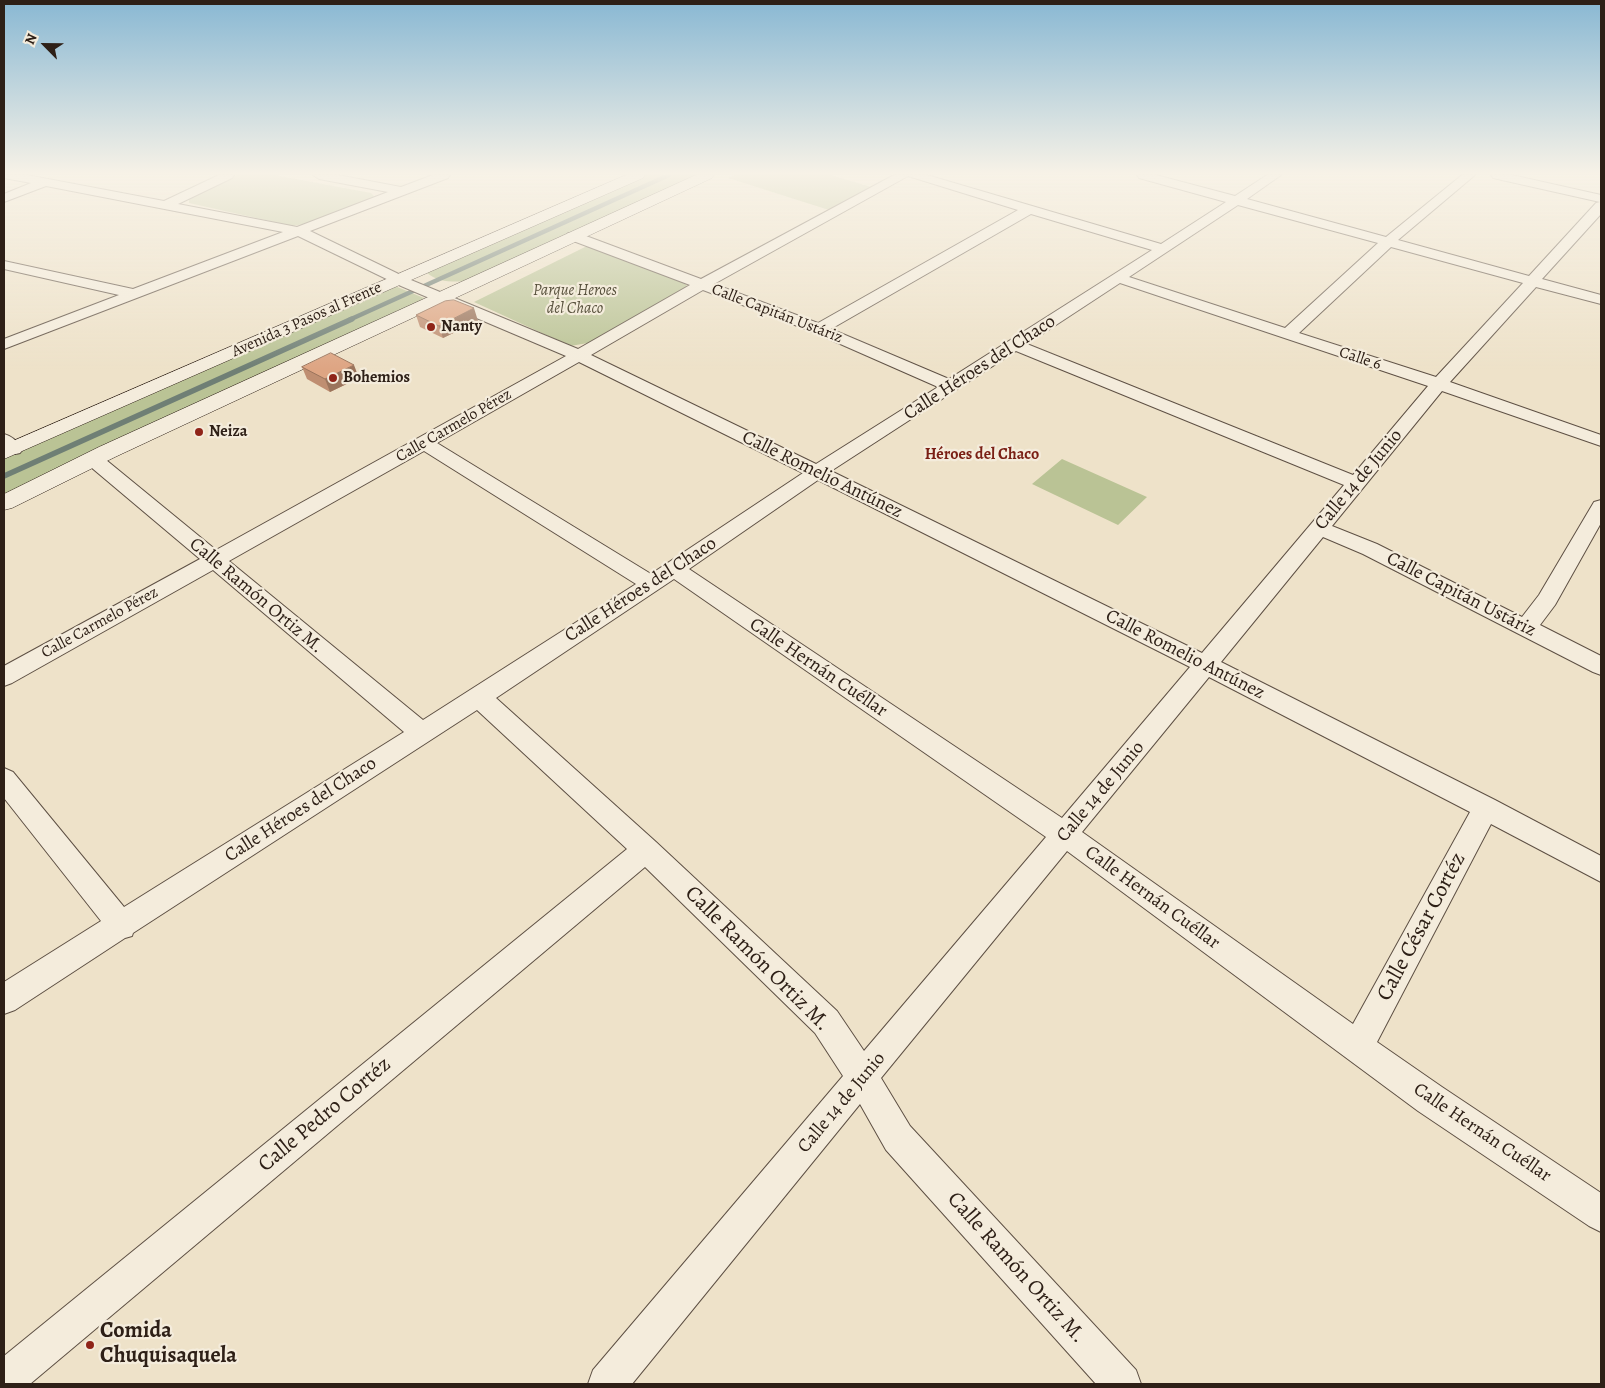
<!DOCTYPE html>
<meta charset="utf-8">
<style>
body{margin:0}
#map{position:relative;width:1605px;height:1388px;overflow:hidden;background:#eee2c9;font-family:Alegreya,serif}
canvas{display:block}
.frame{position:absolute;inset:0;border:5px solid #2e2017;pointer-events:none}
.north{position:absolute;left:20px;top:20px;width:50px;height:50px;-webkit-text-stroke:4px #f4ecdc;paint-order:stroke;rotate:293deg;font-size:14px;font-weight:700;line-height:20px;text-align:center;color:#2e2017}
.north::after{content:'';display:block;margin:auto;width:18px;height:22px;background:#2e2017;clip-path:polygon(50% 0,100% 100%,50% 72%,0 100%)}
</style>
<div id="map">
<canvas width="1605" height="1388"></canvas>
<div class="frame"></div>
<div class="north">N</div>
</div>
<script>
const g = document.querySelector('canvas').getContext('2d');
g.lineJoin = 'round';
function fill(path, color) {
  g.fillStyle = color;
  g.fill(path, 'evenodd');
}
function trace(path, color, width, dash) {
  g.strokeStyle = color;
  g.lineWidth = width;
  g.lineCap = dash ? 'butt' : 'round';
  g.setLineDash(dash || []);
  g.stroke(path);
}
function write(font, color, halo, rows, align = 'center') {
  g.font = font + ' Alegreya,serif';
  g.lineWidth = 4.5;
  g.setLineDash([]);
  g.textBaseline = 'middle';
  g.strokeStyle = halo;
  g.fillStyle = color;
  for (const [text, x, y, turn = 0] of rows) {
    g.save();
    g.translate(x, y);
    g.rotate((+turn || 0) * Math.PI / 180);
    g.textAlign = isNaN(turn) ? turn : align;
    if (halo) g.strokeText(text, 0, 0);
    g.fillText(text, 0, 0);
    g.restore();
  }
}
fill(new Path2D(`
 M236 175H275L371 193 374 196 371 199 304 224 292 226 189 203V199L192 196Z
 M645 175H697L469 281C454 282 439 283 427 273Z
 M734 175H831L871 187 829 210 728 178Z
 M589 245 684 282 687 286 685 289 588 343 570 346 474 302Z
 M395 286 424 298 420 304 4 496V459Z
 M1062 459 1147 497 1118 525 1032 484Z`), '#bac395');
trace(new Path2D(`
 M349 320 669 175`), '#6f7f75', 4.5);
trace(new Path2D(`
 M4 476 352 319`), '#6f7f75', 5.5);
const minor = new Path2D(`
 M4 175H27L164 201 219 175H234L232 178 178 204 297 227 388 192 319 179 313 175H338L401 187 433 175H450L448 178 310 231 411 280 578 349 690 285 568 239 566 236 568 233H578L701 279 894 175H927L1161 244 1226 202 1139 178 1137 175H1156L1235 196 1267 175H1281L1247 199 1386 237 1462 175H1475L1398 240 1529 276 1596 203 1600 202 1493 178 1491 175H1512L1601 195V214L1542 279 1601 295V304L1536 287 1450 382 1601 435V446L1442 391 1332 526 1377 544 1522 617 1539 595 1594 502 1601 500V523L1555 605 1540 625 1601 656V675L1593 672 1363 554 1323 537 1221 662 1495 800 1601 856V882L1491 824 1377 1042 1442 1087 1601 1193V1232L1589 1226 1418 1111 1067 851 881 1078 910 1126 1136 1370 1141 1384H1096L886 1150 860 1104 632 1384H588L593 1370 843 1076 815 1033 645 867 30 1384H4V1356L627 849 477 710 133 933 132 936 125 938 15 1010 4 1014V982L101 921 4 798V768L13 772 124 907 404 732 213 570 12 683 4 686V666L200 559 86 463 84 459 86 455 93 453 100 455 216 550 566 356 401 286 298 236 4 349V339L119 295 4 269V261L133 289 283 232 46 186 4 202V194L31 183 4 178ZM908 176 1018 210 818 323 714 284ZM1238 205 1378 243 1285 328 1129 277ZM1031 214 1152 250 949 379 831 329ZM1391 247 1523 283 1436 377 1299 333ZM1120 283 1428 386 1353 475 1027 344ZM703 290 813 332 938 387 816 464 591 355ZM1016 351 1344 485 1202 653 831 471ZM579 362 803 473 651 574 437 443ZM424 451 636 584 423 720 229 561ZM818 480 1190 667 1062 818 689 569ZM674 579 1046 837 864 1051 837 1011 656 842 496 698ZM1209 677 1470 812 1353 1024 1082 832Z
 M4 434C12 436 18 442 23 449L20 453C13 455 9 454 4 449Z`);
const secondary = new Path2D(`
 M626 175H645L643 178 4 459V445Z
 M696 175H714L712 178 115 457 12 508 4 510V494L99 447Z`);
trace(minor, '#5e5044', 2);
trace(secondary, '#2e2017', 1);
fill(minor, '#f4ecdc');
fill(secondary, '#f4ecdc');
fill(new Path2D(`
 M416 315 478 321 443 338 420 327Z
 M302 367 359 378 330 392 307 379Z`), '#bf8e71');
fill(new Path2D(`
 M474 308 478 321 443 338 439 326Z
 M354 365 359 378 330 392 325 379Z`), '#9b745c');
const building = new Path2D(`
 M454 300 474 308 439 326 416 315 445 301Z
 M331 353 354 365 325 379 302 367Z`);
fill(building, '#dea583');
trace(building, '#9b745c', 1);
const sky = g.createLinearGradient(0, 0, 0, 369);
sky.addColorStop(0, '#89b8d3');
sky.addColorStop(0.47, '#f7f2e7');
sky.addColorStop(1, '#f7f2e700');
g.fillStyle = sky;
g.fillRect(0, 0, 1605, 369);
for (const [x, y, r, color] of [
 [431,327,5,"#8f2418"],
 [333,378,5,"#8f2418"],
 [199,432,5,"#8f2418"],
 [90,1345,5,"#8f2418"]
]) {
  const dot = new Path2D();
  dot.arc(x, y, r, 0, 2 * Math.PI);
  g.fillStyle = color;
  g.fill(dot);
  trace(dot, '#f4ecdc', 2);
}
write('italic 16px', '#58513d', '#f4ecdc', [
 ["Parque Heroes",575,291],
 ["del Chaco",575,309]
]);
write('16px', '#2e2017', '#f4ecdc', [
 ["Calle Capitán Ustáriz",777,314,21],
 ["Avenida 3 Pasos al Frente",307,320,-24],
 ["Calle 6",1360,359,18],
 ["Calle Carmelo Pérez",454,426,-30],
 ["Calle Carmelo Pérez",100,623,-29]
]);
write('bold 16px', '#2e2017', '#f4ecdc', [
 ["Nanty",441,327],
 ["Bohemios",343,378],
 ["Neiza",209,432]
], 'left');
write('bold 16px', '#7a1f14', '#f4ecdc', [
 ["Héroes del Chaco",982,455]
]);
write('19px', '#2e2017', '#f4ecdc', [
 ["Calle Héroes del Chaco",980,368,-33],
 ["Calle Romelio Antúnez",822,475,26],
 ["Calle 14 de Junio",1359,480,-50],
 ["Calle Héroes del Chaco",641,590,-33],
 ["Calle Capitán Ustáriz",1461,595,27],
 ["Calle Ramón Ortiz M.",256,596,40],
 ["Calle Romelio Antúnez",1185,655,27],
 ["Calle Hernán Cuéllar",818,668,34],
 ["Calle 14 de Junio",1101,792,-50],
 ["Calle Héroes del Chaco",301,810,-33],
 ["Calle Hernán Cuéllar",1152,898,36],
 ["Calle 14 de Junio",842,1103,-50],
 ["Calle Hernán Cuéllar",1482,1133,34]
]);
write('22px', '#2e2017', '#f4ecdc', [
 ["Calle César Cortéz",1422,927,-62],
 ["Calle Ramón Ortiz M.",757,959,45],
 ["Calle Pedro Cortéz",325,1115,-40],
 ["Calle Ramón Ortiz M.",1016,1268,48]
]);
write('bold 22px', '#2e2017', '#f4ecdc', [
 ["Comida",100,1332],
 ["Chuquisaquela",100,1357]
], 'left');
</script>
